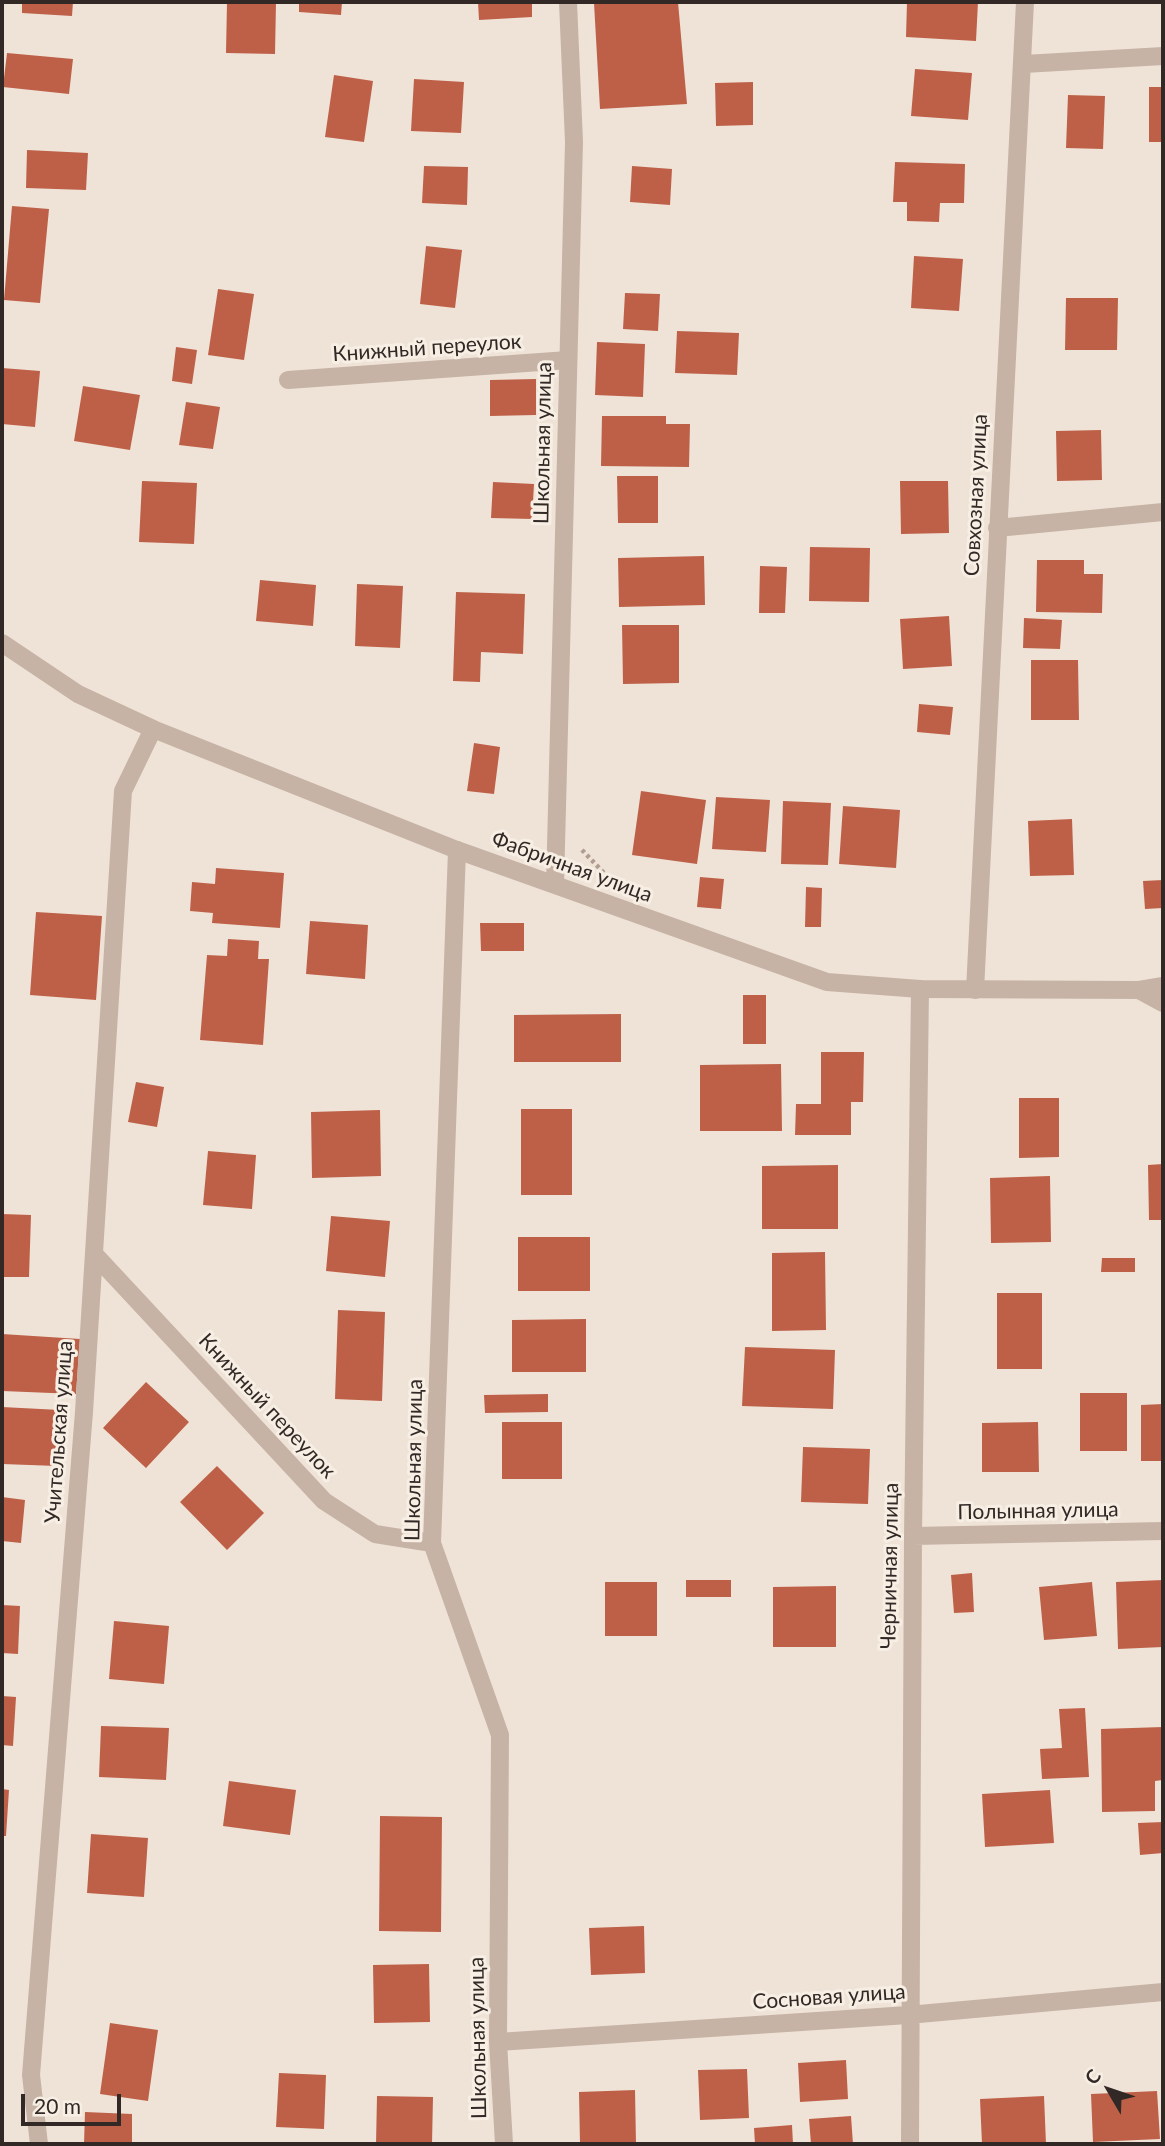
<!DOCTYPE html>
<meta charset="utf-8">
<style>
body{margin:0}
#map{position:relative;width:1165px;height:2146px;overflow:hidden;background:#efe3d8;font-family:Lato,sans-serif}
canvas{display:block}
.frame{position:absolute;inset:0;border:4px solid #322926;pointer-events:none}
.north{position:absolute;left:1074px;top:2055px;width:70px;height:70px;-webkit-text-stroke:5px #f7eee4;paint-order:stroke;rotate:309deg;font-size:19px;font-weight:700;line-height:28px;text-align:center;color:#322926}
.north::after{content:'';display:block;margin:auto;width:24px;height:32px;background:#322926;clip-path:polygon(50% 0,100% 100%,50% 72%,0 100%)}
.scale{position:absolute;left:21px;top:2094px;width:100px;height:32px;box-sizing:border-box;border:4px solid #322926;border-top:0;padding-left:9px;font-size:21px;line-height:24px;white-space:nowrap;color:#322926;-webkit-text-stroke:5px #f7eee4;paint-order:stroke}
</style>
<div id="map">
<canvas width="1165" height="2146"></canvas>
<div class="frame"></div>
<div class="north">С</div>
<div class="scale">20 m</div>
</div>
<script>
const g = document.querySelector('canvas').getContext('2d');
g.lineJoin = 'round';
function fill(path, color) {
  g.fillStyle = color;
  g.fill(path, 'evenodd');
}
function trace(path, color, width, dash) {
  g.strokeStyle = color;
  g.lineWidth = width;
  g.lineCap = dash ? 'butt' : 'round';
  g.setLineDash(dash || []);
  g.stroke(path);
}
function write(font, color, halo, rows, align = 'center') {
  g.font = font + ' Lato,sans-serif';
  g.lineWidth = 6;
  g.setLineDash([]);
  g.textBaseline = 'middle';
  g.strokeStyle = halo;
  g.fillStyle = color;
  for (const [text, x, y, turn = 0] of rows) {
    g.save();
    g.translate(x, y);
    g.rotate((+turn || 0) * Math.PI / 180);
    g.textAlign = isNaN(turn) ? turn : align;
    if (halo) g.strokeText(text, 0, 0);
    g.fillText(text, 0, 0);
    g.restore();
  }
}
fill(new Path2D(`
 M22 2H73L72 16 22 13Z
 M227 2H276L275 54 226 53Z
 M299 2H342L341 15 299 12Z
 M478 2H532V17L479 20Z
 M601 2H678L687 104 600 109 594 3Z
 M907 2H978L976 41 906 37Z
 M7 53 73 59 69 94 3 87Z
 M915 69 972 73 968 120 911 116Z
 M334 75 373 81 364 142 325 137Z
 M414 79 464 82 461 133 411 131Z
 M753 82V125L716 126 715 83Z
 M1149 87H1163V142H1149Z
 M1068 95 1105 96 1103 149 1066 148Z
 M27 150 88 153 86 190 26 188Z
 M895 162 965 164 964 203H940L939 222 907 221V202H893Z
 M424 166 468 167 467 205 422 203Z
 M632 166 672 169 670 205 630 202Z
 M12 206 49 209 40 303 4 300Z
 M426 246 462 250 455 308 420 304Z
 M914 256 963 259 959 311 911 308Z
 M218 289 254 294 244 360 208 355Z
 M625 293 660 294 658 331 623 329Z
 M1066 298H1118L1117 350H1065Z
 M677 331 739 333 737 375 675 373Z
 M597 342 645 344 643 397 595 395Z
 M176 347 197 350 192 384 172 381Z
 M2 368 40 371 35 427 2 424Z
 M536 379V415L490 416V380Z
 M83 386 140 395 130 450 74 441Z
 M186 402 220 407 213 449 179 445Z
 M602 416H666V424H690L689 467 601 466Z
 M1101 430 1102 480 1057 481 1056 431Z
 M617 476H658V523H618Z
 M142 481 197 483 194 544 139 542Z
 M900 481H948L949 533 901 534Z
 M493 482 534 484 532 519 491 518Z
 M810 547 870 548 869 602 809 601Z
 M704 556 705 605 619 607 618 558Z
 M1037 560H1084V574H1103L1102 613 1036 612Z
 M760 566 787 567 785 613H759Z
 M260 580 316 585 313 626 256 621Z
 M357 584 403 586 400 648 355 646Z
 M456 592 525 594 523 654 481 652 480 682 453 681Z
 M949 616 952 666 903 669 900 619Z
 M1024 618 1062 620 1060 649 1023 648Z
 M622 625H679V683L623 684Z
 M1031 660H1078L1079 720H1031Z
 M919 704 953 707 950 735 917 732Z
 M474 743 500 747 494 794 467 791Z
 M641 791 706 800 697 864 632 855Z
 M716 797 770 800 766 852 712 849Z
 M783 801 831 803 828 865 781 864Z
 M843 806 900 810 896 868 839 864Z
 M1072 819 1074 875 1030 876 1028 821Z
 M216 868 284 873 280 928 212 923 213 913 190 911 192 882 215 884Z
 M700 877 724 879 721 909 697 907Z
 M1163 880V908L1145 909 1143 881Z
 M806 887 822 888 821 927H805Z
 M36 912 102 916 96 1000 30 995Z
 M310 921 368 925 365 979 306 974Z
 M480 923H524V951H481Z
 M228 939 259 941 258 959H269L263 1045 200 1040 207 955 227 956Z
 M743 995H766V1044H743Z
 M621 1014V1062H514V1015Z
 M821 1052H864L863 1102H851V1135H795L796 1104H821Z
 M781 1064 782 1131H700V1065Z
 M136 1082 164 1087 157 1127 128 1122Z
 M1019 1098H1059V1157L1019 1158Z
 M521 1109H572V1195H521Z
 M380 1110 381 1176 312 1178 311 1112Z
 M208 1151 256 1155 252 1209 203 1205Z
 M1163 1164V1220H1149L1148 1165Z
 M838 1165V1229H762V1166Z
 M1050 1176 1051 1242 991 1243 990 1178Z
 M2 1214 31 1215 29 1277H2Z
 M331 1216 390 1221 385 1277 326 1271Z
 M518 1237H590V1291H518Z
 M825 1252 826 1330 772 1331V1253Z
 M1102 1258H1135V1272H1101Z
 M997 1293H1042V1369H997Z
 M338 1310 385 1312 382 1401 335 1399Z
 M586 1319V1372H512V1320Z
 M2 1334 80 1339 76 1394 2 1391Z
 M745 1347 835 1350 833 1409 742 1406Z
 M146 1382 189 1422 146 1468 103 1428Z
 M1080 1393H1127V1451H1080Z
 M548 1394V1412L485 1413 484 1395Z
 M1163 1404V1461H1141V1405Z
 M2 1407 60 1410 57 1466 2 1464Z
 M502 1422H562V1479H502Z
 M1038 1422 1039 1472H982V1423Z
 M803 1447 870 1449 868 1504 801 1502Z
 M217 1466 264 1513 227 1550 180 1502Z
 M2 1497 25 1500 21 1543 2 1541Z
 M972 1573 974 1612 954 1613 951 1575Z
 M686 1580H731V1597H686Z
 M1163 1580V1647L1118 1649 1116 1582Z
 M605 1582H657V1636H605Z
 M1092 1582 1097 1636 1044 1640 1039 1587Z
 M836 1586V1647H773V1587Z
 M2 1605 20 1606 18 1654 2 1653Z
 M114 1621 169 1626 164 1684 109 1679Z
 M2 1696 16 1697 13 1746 2 1745Z
 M1085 1708 1089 1777 1042 1779 1040 1749 1062 1748 1059 1709Z
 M101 1726 169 1728 166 1780 99 1777Z
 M1163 1727V1780L1155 1781V1811L1102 1812 1101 1729Z
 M229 1781 296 1790 290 1835 223 1826Z
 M2 1789 9 1790 6 1836H2Z
 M1050 1790 1054 1843 985 1847 982 1794Z
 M380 1816 442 1817 441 1932 379 1931Z
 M1163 1822V1853L1140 1855 1138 1823Z
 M91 1834 148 1838 144 1897 87 1893Z
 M644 1926 645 1973 591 1975 589 1928Z
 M429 1964 430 2022 374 2023 373 1965Z
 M110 2023 158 2030 148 2101 100 2094Z
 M846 2060 848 2099 800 2102 798 2063Z
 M747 2069 749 2118 700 2120 698 2070Z
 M279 2073 326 2075 324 2129 276 2127Z
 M635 2090 636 2144H580L579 2092Z
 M1157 2091 1160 2139 1093 2142 1091 2094Z
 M377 2096 433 2097 432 2144H376Z
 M1044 2096 1046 2144H982L980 2099Z
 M85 2112 132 2114V2144H84Z
 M851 2116 853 2144H811L809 2119Z
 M792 2125 793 2144H755L754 2128Z`), '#be6047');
trace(new Path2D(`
 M582 850 605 874`), '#b19d8f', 4.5, [3.5, 3.5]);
trace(new Path2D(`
 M1024 64 1163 56
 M288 380 568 360
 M997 528 1163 512
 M457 850 432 1543 500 1735 498 2042 504 2144
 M975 990 1025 2
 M1139 990 1163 1003
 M95 1255 324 1501 375 1534 432 1543
 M913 1536 1163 1531
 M498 2042 908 2015 1163 1992
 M39 2144 31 2075 84 1412 123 791 153 729
 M910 2144 913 1536 920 989`), '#c6b3a5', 18);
trace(new Path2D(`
 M2 643 78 694 153 729 457 850 827 982 920 989 1139 990 1163 986
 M555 885 574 142 568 2`), '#c6b3a5', 18);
write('21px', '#322926', '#f7eee4', [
 ["Книжный переулок",427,348,-4],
 ["Школьная улица",543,443,-89],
 ["Совхозная улица",976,495,-87],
 ["Фабричная улица",572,867,20],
 ["Книжный переулок",267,1406,47],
 ["Учительская улица",59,1432,-86],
 ["Школьная улица",414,1460,-89],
 ["Полынная улица",1038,1511,-1],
 ["Черничная улица",890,1566,-89],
 ["Сосновая улица",829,1997,-4],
 ["Школьная улица",478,2038,-91]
]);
</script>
